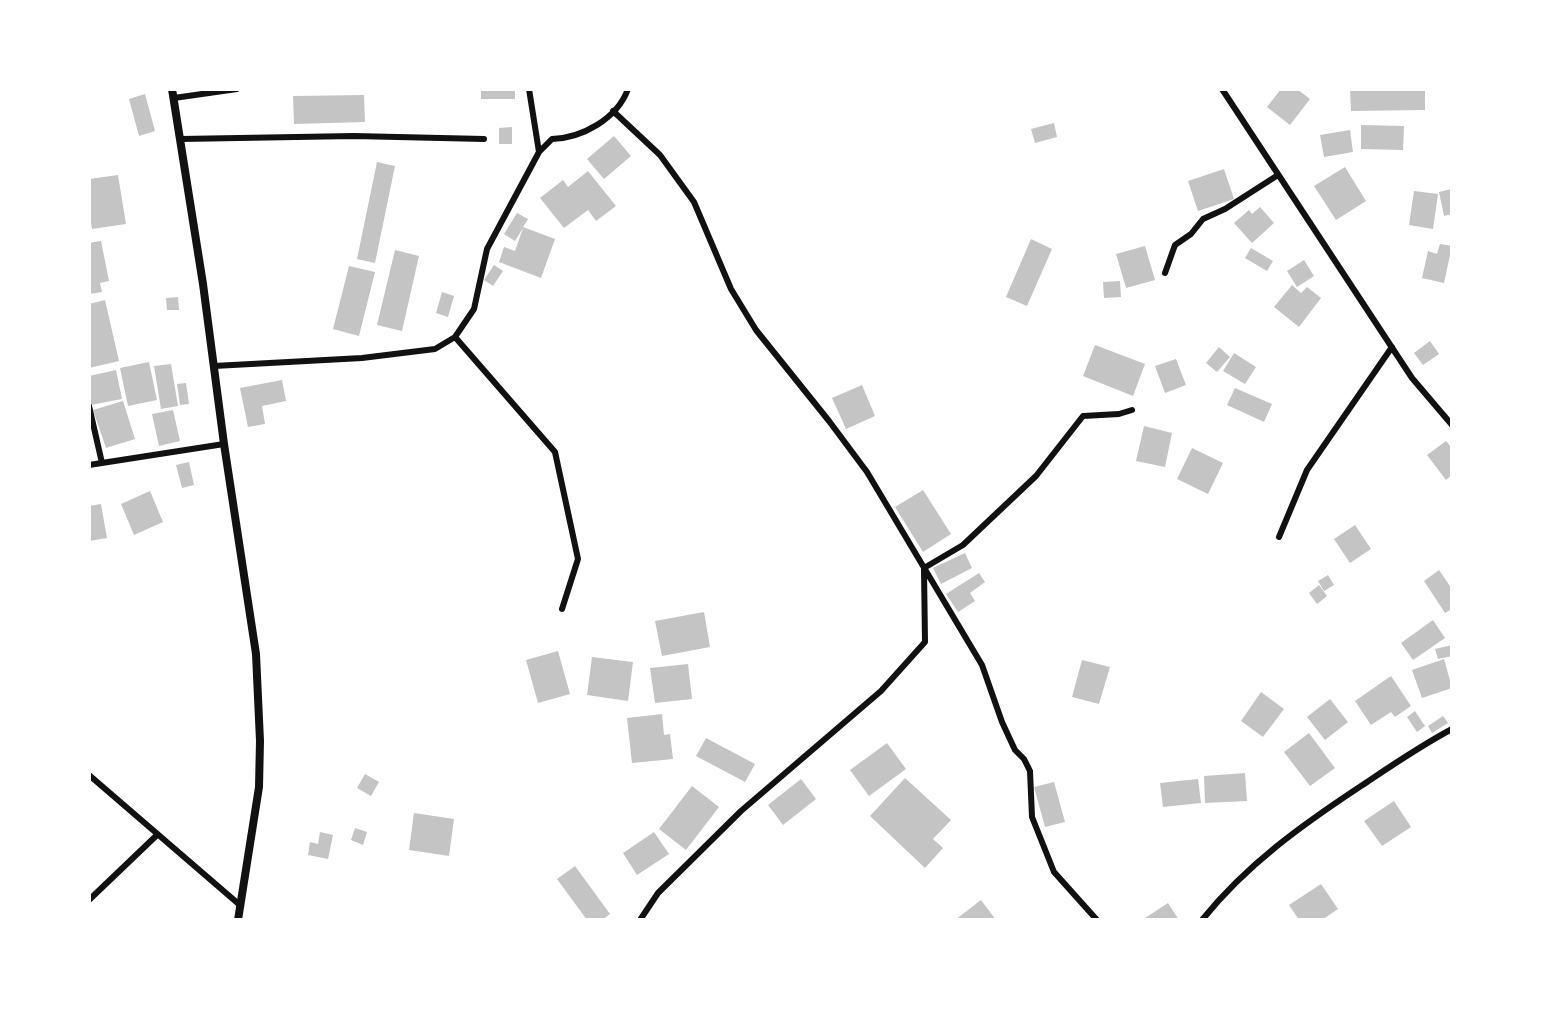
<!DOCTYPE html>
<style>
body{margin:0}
#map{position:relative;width:1541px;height:1009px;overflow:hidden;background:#fff;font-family:"Titillium Web",sans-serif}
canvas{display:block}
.frame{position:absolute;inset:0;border:91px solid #fff;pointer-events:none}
</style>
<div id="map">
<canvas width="1541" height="1009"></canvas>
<div class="frame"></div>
</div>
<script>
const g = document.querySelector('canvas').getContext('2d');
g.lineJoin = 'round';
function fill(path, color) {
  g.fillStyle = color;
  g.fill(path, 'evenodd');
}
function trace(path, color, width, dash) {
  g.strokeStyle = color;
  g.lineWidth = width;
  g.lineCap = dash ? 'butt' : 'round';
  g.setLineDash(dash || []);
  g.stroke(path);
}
fill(new Path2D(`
 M481 89H515V99H481Z
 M1281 89H1297L1310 99 1290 125 1267 107Z
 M1350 89H1425V110L1351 111Z
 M145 94 155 131 139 136 129 99Z
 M364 95 365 122 294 124 293 96Z
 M1054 123 1057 137 1035 143 1031 129Z
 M1361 125 1404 126 1403 150 1361 149Z
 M512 127V144H499V128Z
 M1350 130 1353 152 1324 157 1320 135Z
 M614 136 631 156 604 179 587 159Z
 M377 162 395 166 375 263 357 259Z
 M1345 167 1366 201 1336 220 1314 186Z
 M1224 169 1234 199 1198 211 1188 181Z
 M588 171 616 206 596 221 588 210 564 228 540 198 563 180 568 187Z
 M118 175 126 224 92 229 89 213V179Z
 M1452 189V214L1444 216 1439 192Z
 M1414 191 1438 194 1433 229 1409 225Z
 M1260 207 1274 223 1252 243 1234 223 1249 210 1252 214Z
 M517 213 528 219 523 227 555 239 541 278 499 262 504 247 515 251 523 228 515 241 504 234Z
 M1031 239 1052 249 1027 306 1006 297Z
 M101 241 109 281 100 283 102 292 89 294V243Z
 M1440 244 1452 246 1444 283 1422 278 1428 251 1437 254Z
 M1145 246 1155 280 1126 288 1116 254Z
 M1251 248 1273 261 1267 271 1245 258Z
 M395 250 419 256 402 331 377 325Z
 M1304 260 1314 276 1297 287 1287 271Z
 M494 265 503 271 493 286 484 280Z
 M349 266 375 272 359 336 333 329Z
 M1120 281 1121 297 1104 298 1103 282Z
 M1292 285 1301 293 1307 287 1321 298 1299 327 1274 307Z
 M442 292 454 296 448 317 436 313Z
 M178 297 179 310H167L166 298Z
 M105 300 119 361 89 368V304Z
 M1430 341 1439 354 1423 365 1414 353Z
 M1095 345 1145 364 1133 396 1083 376Z
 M1219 347 1230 357 1217 372 1206 363Z
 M1234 353 1256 367 1245 384 1223 371Z
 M1176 359 1186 385 1165 393 1155 366Z
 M149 362 157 400 128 406 120 368Z
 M171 364 178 406 161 409 154 366Z
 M116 370 122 399 91 405 89 376Z
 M282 380 286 401 262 406 265 424 248 427 240 388Z
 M186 383 189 404 180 405 177 384Z
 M862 385 875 416 846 429 832 398Z
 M1235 388 1272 404 1264 422 1227 405Z
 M123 401 135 439 106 448 93 410Z
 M173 410 180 441 159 446 152 414Z
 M1144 426 1172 433 1165 467 1136 461Z
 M1446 441 1452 448V475L1446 480 1427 455Z
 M1192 448 1223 463 1208 494 1177 479Z
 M189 462 194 485 182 488 176 465Z
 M923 490 951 534 923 552 895 507Z
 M150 491 163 522 134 535 121 504Z
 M101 504 107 538 89 541V506Z
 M1355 525 1371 549 1350 563 1334 539Z
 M965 553 972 568 941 584 933 568Z
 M1439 570 1452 589V609L1445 613 1424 581Z
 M979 573 985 582 970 593 975 601 958 612 946 594Z
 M1328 575 1334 585 1324 591 1318 581Z
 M1319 585 1327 596 1317 604 1309 593Z
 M704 612 710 647 662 656 655 621Z
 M1433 620 1445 638 1413 660 1401 643Z
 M1452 645V656L1438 659 1435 649Z
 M558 651 570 694 538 703 526 660Z
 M592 657 633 662 628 701 587 695Z
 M1444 659 1452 688 1422 698 1412 670Z
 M1082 660 1110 667 1099 704 1072 697Z
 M688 664 692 699 655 703 650 668Z
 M1391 676 1411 706 1395 717 1391 712 1371 725 1355 701Z
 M1261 692 1284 709 1263 737 1241 721Z
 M1330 699 1348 722 1325 740 1307 717Z
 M1415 711 1425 726 1417 732 1407 717Z
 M662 714 664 735 670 734 673 759 632 763 627 718Z
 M1443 716 1448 723 1432 733 1428 726Z
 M1309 733 1335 768 1310 786 1284 752Z
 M706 738 755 764 745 782 696 756Z
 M887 743 906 769 869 796 850 770Z
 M1245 773 1247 801 1205 803 1204 776Z
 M365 774 379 782 371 796 357 788Z
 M905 778 951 820 933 839 943 848 925 868 870 816Z
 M801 779 816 799 783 825 768 805Z
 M1198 779 1201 803 1163 807 1160 783Z
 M1054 782 1065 822 1045 827 1034 787Z
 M692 786 719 807 686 850 659 829Z
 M1394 801 1411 827 1382 846 1364 821Z
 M414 813 454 819 449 856 409 850Z
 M355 828 367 832 363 845 351 840Z
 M320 832 333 835 328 859 308 855 310 842 318 844Z
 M654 832 669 854 637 875 623 853Z
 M575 866 610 914 602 920H587L557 879Z
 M1321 884 1338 909 1322 920H1299L1289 905Z
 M981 900 996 920H955Z
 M1168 903 1179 920H1142Z`), '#c4c4c4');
trace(new Path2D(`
 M529 89 539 152
 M1222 89 1412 378 1452 425
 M174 98 237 89
 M613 111 660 155 694 202 731 289 756 330 829 421 867 472 982 665 1002 722 1015 750 1024 759 1030 771 1032 817 1054 872 1097 920
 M181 139 354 136 484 139
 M1165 273 1175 245 1191 234 1203 219 1225 209 1278 175
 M455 337 555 452 578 559 562 609
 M214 366 362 358 435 349 455 337 474 309 487 249 539 152 552 139C582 138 617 119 628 89
 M89 406 102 463
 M89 465 224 444
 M1279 537 1307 470 1392 347
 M924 568 963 545 1036 476 1083 416 1119 414 1132 410
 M89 775 241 906
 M89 900 157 835
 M640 920 658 893 741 811 881 691 925 642 924 570
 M1202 920C1247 864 1302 825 1361 786 1391 766 1420 746 1452 729`), '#111', 6);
trace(new Path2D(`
 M172 89 203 284 224 444 256 654 260 741 259 787 238 920`), '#111', 8);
</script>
